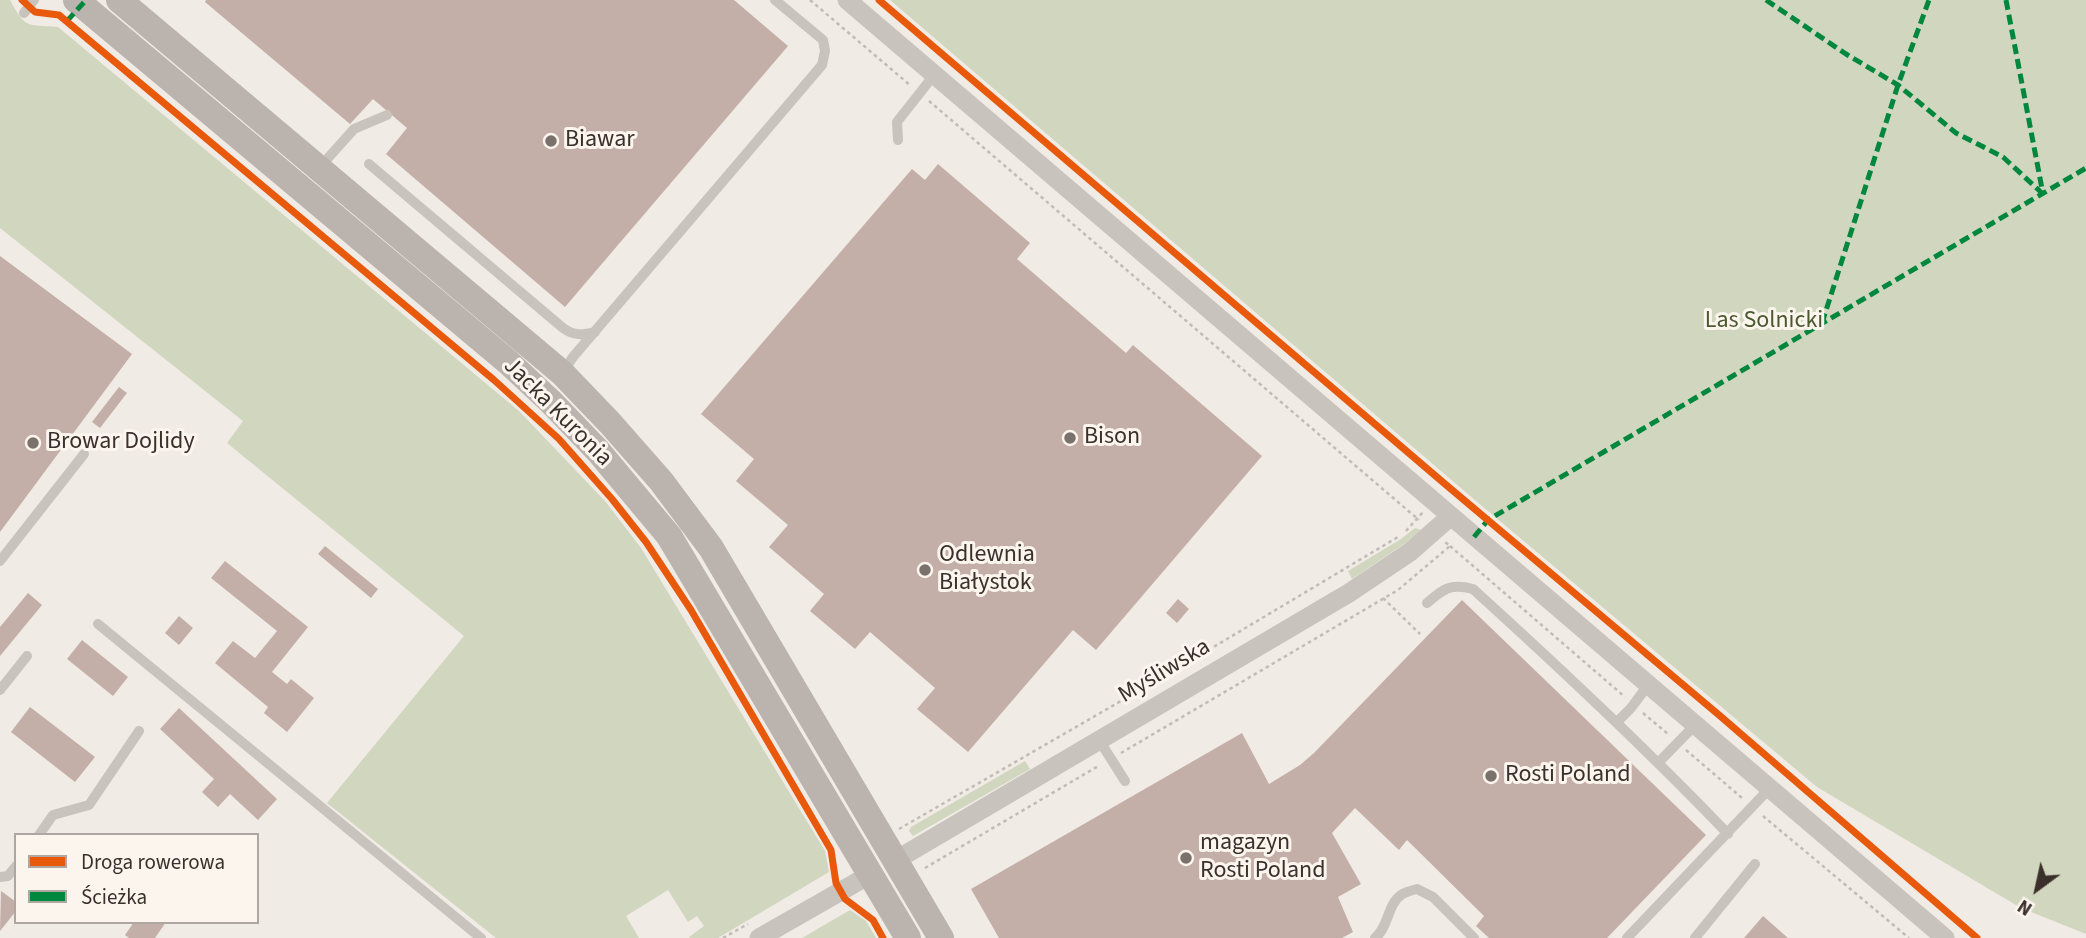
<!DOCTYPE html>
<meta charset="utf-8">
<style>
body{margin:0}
#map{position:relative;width:2086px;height:938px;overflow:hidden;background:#f0ebe5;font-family:"Source Sans 3",sans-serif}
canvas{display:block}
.legend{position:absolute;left:14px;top:833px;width:245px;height:91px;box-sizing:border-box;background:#fbf5ee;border:2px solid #aea6a0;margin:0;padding:9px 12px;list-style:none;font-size:21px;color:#3b302b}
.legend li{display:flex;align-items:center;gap:14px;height:35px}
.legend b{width:35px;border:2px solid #aea6a0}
.north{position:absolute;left:2002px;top:854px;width:70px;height:70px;-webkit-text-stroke:5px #fbf5ee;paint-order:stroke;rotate:213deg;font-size:19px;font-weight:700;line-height:28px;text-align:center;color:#3b302b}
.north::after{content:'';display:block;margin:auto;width:24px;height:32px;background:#3b302b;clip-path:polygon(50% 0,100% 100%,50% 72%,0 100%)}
</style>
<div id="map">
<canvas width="2086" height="938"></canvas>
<ul class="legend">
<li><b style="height:9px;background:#e8590c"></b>Droga rowerowa</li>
<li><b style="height:9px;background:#00873e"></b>Ścieżka</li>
</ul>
<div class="north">N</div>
</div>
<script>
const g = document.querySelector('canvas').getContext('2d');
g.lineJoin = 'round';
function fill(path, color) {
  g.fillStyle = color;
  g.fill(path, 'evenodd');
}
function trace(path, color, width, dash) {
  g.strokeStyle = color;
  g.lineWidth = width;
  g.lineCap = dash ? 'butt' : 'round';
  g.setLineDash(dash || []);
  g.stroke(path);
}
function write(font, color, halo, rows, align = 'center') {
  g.font = font + ' "Source Sans 3",sans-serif';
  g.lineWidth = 6;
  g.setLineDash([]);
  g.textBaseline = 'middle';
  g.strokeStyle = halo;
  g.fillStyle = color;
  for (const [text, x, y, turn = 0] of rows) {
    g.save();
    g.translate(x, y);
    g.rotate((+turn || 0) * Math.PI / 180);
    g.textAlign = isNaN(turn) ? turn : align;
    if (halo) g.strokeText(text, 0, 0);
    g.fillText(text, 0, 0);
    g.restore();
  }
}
fill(new Path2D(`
 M0 0H10C26 30 27 24 58 27L519 411 605 501 641 548 825 851 829 872 718 938H690L689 937 704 926 697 916 688 922 668 890 626 916 639 938H496L327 803 464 636 227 443 243 421 0 228Z
 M890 0H2086V934L2021 908 1817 787 1482 506Z
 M1415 528 1421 530 1404 544 1352 579 1348 571 1401 539Z
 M1025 761 1030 769 913 836 909 831 911 827Z
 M850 910 866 921 876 938H802Z`), '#d1d6bf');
fill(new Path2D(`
 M206 0H734L788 46 565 307 386 154 407 128 373 99 350 124 205 2Z
 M938 164 1030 243 1017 259 1126 353 1133 345 1262 456 1096 650 1073 630 968 752 917 709 935 688 870 632 855 649 810 611 824 594 769 547 788 525 736 481 754 459 701 414 912 169 925 180Z
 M0 256 132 354 0 532Z
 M119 387 127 393 100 428 92 422Z
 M325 546 378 589 371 598 318 554Z
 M225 561 308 627 272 672 287 684 291 679 314 698 287 732 264 713 268 707 215 663 233 641 255 658 277 631 211 578Z
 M28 593 42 605 0 656V627Z
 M1178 599 1189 609 1177 623 1166 613Z
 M1462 600 1706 835 1607 938H1489L1476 926 1484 916 1407 840 1399 850 1355 808 1332 833 1361 884 1338 897 1353 932 1342 938H999L971 889 1242 733 1269 784 1300 765 1314 753Z
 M179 616 193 628 179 645 165 633Z
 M82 640 128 677 113 696 67 659Z
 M30 707 95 757 75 782 11 732Z
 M179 708 277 799 258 820 230 794 218 807 202 792 214 779 160 729Z
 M1 891 16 902V911L0 931Z
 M1763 916 1788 938H1744Z
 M134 922H166L155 938H129L125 935Z`), '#c3afa7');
trace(new Path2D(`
 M810 0 911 86
 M929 101 1419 520
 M1406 531 1423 512
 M1450 546 1625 697
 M1383 598 1420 634
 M1643 713 1668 734
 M1686 750 1742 798
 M1121 753 1398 590 1450 546 1445 542
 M1763 816 1909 938
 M899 829 1180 667 1398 537
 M925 868 1100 765
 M723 938 748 924`), '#c2bbb6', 2.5, [3.5, 3.5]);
trace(new Path2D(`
 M24 13 34 0
 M898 140 897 122 934 75
 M369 164 563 328C574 336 582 335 595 332
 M320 167 354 129 387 115
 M563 372 573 357 822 65 825 51 823 40 775 0
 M0 561 84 454
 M1427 603C1443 589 1450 583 1473 589 1560 668 1646 748 1728 834
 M98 624 481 938
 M0 690 27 656
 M1617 722 1631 708 1648 685
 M1099 740 1125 781
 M1659 762 1695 725
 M39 835 53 815 89 805 139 731
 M0 877 8 876 16 866
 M1375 938C1389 927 1387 905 1401 895 1405 892 1413 890 1417 889L1433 897 1474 938
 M1627 938 1769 789
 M1695 938 1755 864`), '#c9c3be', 10);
trace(new Path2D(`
 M847 0 1945 938
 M896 860 1349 593 1410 552 1451 516
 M759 938 871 874`), '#c9c3be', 19);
trace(new Path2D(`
 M76 0 508 362 551 402 598 451 669 536 908 938
 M119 0 562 373 610 423 661 481 711 548 941 938`), '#bab3ae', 26);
trace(new Path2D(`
 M1766 0 1846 54 1898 85 1956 133 2003 157 2043 194
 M2006 0 2043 194
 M67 21 86 0
 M1822 323 1898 85 1929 0
 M1474 537 1488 520 2086 168`), '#00873e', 5, [10, 5]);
trace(new Path2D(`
 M22 0 35 12 59 15 494 380 559 439 612 499 646 542 691 610 831 850 836 883 845 899 873 920 883 938
 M879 0 1445 484 1719 715 1977 938`), '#e8590c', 7);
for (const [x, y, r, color] of [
 [551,141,7,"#7a716c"],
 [1070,438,7,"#7a716c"],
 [33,443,7,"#7a716c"],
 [925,570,7,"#7a716c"],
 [1491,776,7,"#7a716c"],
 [1186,858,7,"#7a716c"]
]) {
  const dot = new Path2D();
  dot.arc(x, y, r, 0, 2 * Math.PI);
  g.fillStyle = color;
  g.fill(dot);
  trace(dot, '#fbf5ee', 2.5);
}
write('24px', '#3b302b', '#fbf5ee', [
 ["Biawar",565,141],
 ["Bison",1084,438],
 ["Browar Dojlidy",47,443],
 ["Odlewnia",939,556],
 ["Białystok",939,584],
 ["Rosti Poland",1505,776],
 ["magazyn",1200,844],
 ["Rosti Poland",1200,872]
], 'left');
write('24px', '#4a5a2e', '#fbf5ee', [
 ["Las Solnicki",1764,322]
]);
write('24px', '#3b302b', '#fbf5ee', [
 ["Jacka Kuronia",557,413,45],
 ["Myśliwska",1165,672,-31]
]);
</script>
